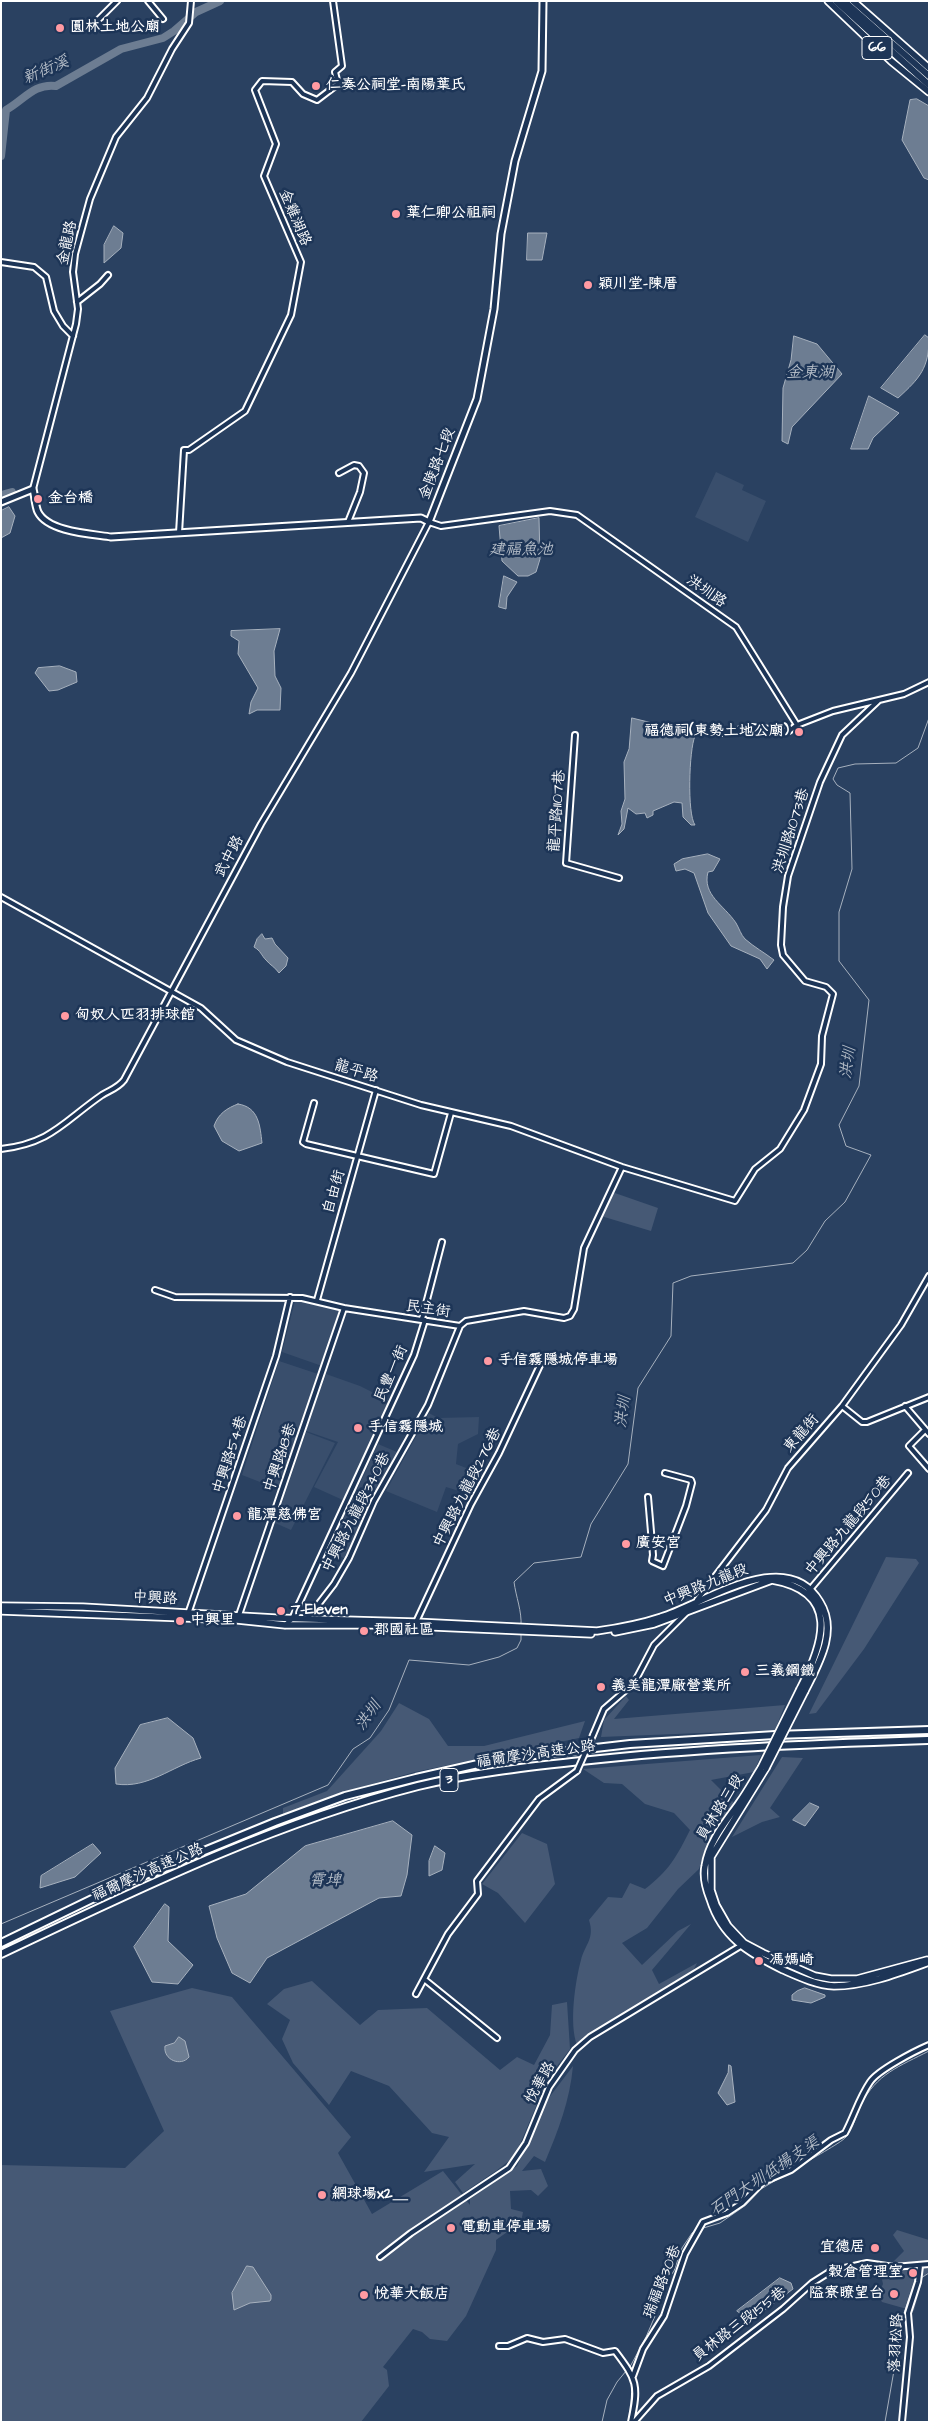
<!DOCTYPE html>
<meta charset="utf-8">
<style>
body{margin:0}
#map{position:relative;width:930px;height:2423px;overflow:hidden;background:#2a4161;font-family:"Architects Daughter",sans-serif}
canvas{display:block}
.frame{position:absolute;inset:0;border:2px solid #fff;pointer-events:none}
</style>
<div id="map">
<canvas width="930" height="2423"></canvas>
<div class="frame"></div>
</div>
<script>
const g = document.querySelector('canvas').getContext('2d');
g.lineJoin = 'round';
function fill(path, color) {
  g.fillStyle = color;
  g.fill(path, 'evenodd');
}
function trace(path, color, width, dash) {
  g.strokeStyle = color;
  g.lineWidth = width;
  g.lineCap = dash ? 'butt' : 'round';
  g.setLineDash(dash || []);
  g.stroke(path);
}
function write(font, color, halo, rows, align = 'center') {
  g.font = font + ' "Architects Daughter","LXGW WenKai TC",sans-serif';
  g.lineWidth = 5;
  g.setLineDash([]);
  g.textBaseline = 'middle';
  g.strokeStyle = halo;
  g.fillStyle = color;
  for (const [text, x, y, turn = 0] of rows) {
    g.save();
    g.translate(x, y);
    g.rotate((+turn || 0) * Math.PI / 180);
    g.textAlign = isNaN(turn) ? turn : align;
    if (halo) g.strokeText(text, 0, 0);
    g.fillText(text, 0, 0);
    g.restore();
  }
}
fill(new Path2D(`
 M716 472 744 485 742 490 766 501 748 542 695 517Z
 M295 1301 312 1303 339 1311 322 1366 282 1352Z
 M279 1361 318 1374 281 1486 278 1489 242 1475Z
 M326 1374 360 1386 390 1401 345 1501 314 1487 338 1442 306 1431Z
 M429 1413 438 1418 479 1417 478 1434 458 1444 456 1464 479 1473 469 1494 446 1487 437 1512 386 1491Z
 M306 1432 335 1443 291 1530 275 1523Z
 M378 1444 397 1452 366 1512 351 1503Z
 M350 1505 366 1513 346 1559 328 1551Z`), '#394e6c');
fill(new Path2D(`
 M612 1192 658 1208 651 1231 601 1216Z
 M886 1557 916 1559 919 1563 864 1649 816 1713 809 1714Z
 M626 1696 629 1700 614 1719 785 1705 775 1730 601 1737 604 1720Z
 M399 1703 429 1719 448 1746H484L585 1721 579 1738 415 1772 340 1793 283 1814V1808L327 1791 381 1731Z
 M761 1755 754 1772 711 1780 736 1805 703 1856 699 1869 678 1889 647 1928 622 1943 642 1965 678 1931 691 1924 652 1970 659 1984 697 1963 692 1973 577 2045C569 2024 575 1982 581 1960 585 1944 595 1939 589 1920L608 1897 622 1898 630 1883 645 1889C669 1871 677 1856 690 1830L674 1813 645 1804 622 1784 604 1783 583 1769Z
 M782 1757 803 1758 770 1808 780 1817 762 1822 732 1837Z
 M522 1833 547 1844 555 1884 525 1923 498 1893 482 1884Z
 M312 1981 360 2025 378 2010 427 2008 500 2070 517 2057 534 2065 550 2035 552 2005 567 2002 570 2049 548 2078 515 2156 496 2171 463 2193 455 2182 475 2164 424 2172 449 2137 432 2133 389 2086 351 2071 329 2105 293 2063 282 2039 290 2020 267 2004 284 1989Z
 M192 1988 232 1997 351 2137 338 2153 372 2214 443 2171 470 2205V2199L517 2166 548 2099 573 2066C570 2100 558 2131 545 2162L534 2156 522 2171 541 2169 548 2186 538 2196 531 2190 510 2191 511 2209 523 2212 521 2222 496 2240V2250L466 2316 447 2341 430 2339 422 2332 413 2329 383 2367 387 2370 389 2386 361 2422H1V2165L125 2168 164 2131 110 2011Z
 M897 2230 929 2240V2272L923 2277 914 2311 882 2302 878 2295 883 2284 880 2271 891 2264 904 2251 893 2235Z`), '#465975');
const water = new Path2D(`
 M917 99 929 106V180L924 178 902 140 910 100Z
 M114 226 123 233 121 248 104 263V245Z
 M528 233H547L542 260H527Z
 M925 335 929 338C929 368 920 378 898 398L881 388Z
 M794 336 817 344 842 374 792 427 788 444 782 441 783 388 791 360Z
 M869 396 899 413 873 438 868 449H851Z
 M9 507 15 516 10 533 1 538V511Z
 M539 518 540 559 536 572 528 576H518L502 561 499 526Z
 M504 576 517 582 507 597 506 609 499 607Z
 M280 629 274 651 275 676 281 688 280 710H257L249 714 251 702 258 688 238 654 239 641 231 636V631Z
 M60 666 76 672 77 682 58 690 49 691 35 673 38 668Z
 M632 718 693 733 695 736C689 750 687 814 695 825H691L683 817 682 803 674 802 653 811V815L647 818 645 813 636 814 628 808 624 829 618 835 622 824 621 811 625 799 624 762 629 749Z
 M708 854 720 859 713 871 708 872C702 895 724 905 736 923 739 928 741 935 745 939 754 947 765 953 774 960L767 969 760 959 731 946 708 913 694 873 685 869 676 871 674 864 682 859Z
 M262 934 265 939 272 938 275 944 288 958 286 966 279 973C275 967 270 965 266 960 261 955 261 951 254 947L257 939Z
 M238 1104C259 1107 260 1126 262 1143L239 1151 222 1141 214 1126C218 1114 227 1108 238 1104Z
 M168 1718 193 1738 201 1758C172 1766 148 1789 116 1784L115 1768 140 1725Z
 M810 1803 819 1807 805 1826 793 1820Z
 M393 1821 412 1835 407 1875 401 1896 379 1898 267 1958 250 1983 232 1973 217 1938 209 1906 246 1894 305 1846Z
 M93 1844 101 1853 75 1877 40 1888 41 1876Z
 M435 1846 445 1853 442 1870 429 1876V1861Z
 M165 1904 169 1907 168 1941 193 1965 178 1984 152 1982 134 1947Z
 M805 1988 825 1995V1997L811 2003 792 2000V1995L797 1991Z
 M179 2037 185 2041 189 2057C181 2067 163 2060 165 2046L174 2043Z
 M729 2065 731 2066 735 2102 727 2105 718 2093 728 2073Z
 M247 2266 253 2267 271 2295V2299L270 2301 250 2303 234 2310 232 2293Z
 M780 2278 791 2283 793 2289 750 2321 737 2311Z`);
fill(water, '#6d7d92');
trace(water, '#a7b1be', 1);
trace(new Path2D(`
 M521 1626C522 1611 516 1597 514 1582L534 1563 581 1557 591 1524 628 1464 638 1388 671 1336 673 1283 691 1276 793 1263 807 1250 825 1221 845 1202 871 1155 846 1146 839 1125 859 1086 869 1000 839 961V912L852 869 850 793 837 785 833 779 838 768 855 764 896 763 918 748 929 718
 M1 1924 328 1785 353 1749 370 1738 389 1710 409 1660 469 1665 499 1657 517 1648 521 1640V1633
 M800 2166C809 2160 841 2143 846 2137 853 2129 856 2115 861 2105 876 2074 900 2066 929 2051
 M700 2229 720 2223 746 2205 761 2189 788 2173
 M921 2278 929 2273
 M602 2422 607 2400 617 2382 631 2365 646 2337 655 2316 663 2286 674 2271 682 2248 692 2233 696 2231
 M885 2422 904 2313 915 2281 917 2280`), '#a7b1be', 1);
trace(new Path2D(`
 M1 156 6 110C24 100 34 83 56 86L121 49 163 38 174 31 196 12 220 1
 M1 495 12 492`), '#6d7d92', 8);
const street = new Path2D(`
 M148 1 163 19
 M96 22 117 1
 M1 262 34 267 46 277 54 311 63 326 73 336
 M77 302 100 284 108 275
 M339 473 354 465 359 466 364 473 360 492 348 522
 M33 489 76 324 78 309 73 272 75 254 90 199 116 137 147 98 172 49 189 23 191 1
 M179 533 184 450H189L245 411 291 315 301 262 264 176 276 144 255 90 262 81 292 82 303 94 317 100 338 84 335 72 342 66 333 1
 M723 733 752 727 789 731 797 725
 M575 735 566 863 619 878
 M1 897 201 1008 236 1040 287 1062 421 1105 511 1126 622 1167 735 1201 755 1169 780 1149 804 1110 821 1064 822 1036 833 994 826 987 805 981 783 955 781 945 783 907 788 876 820 782 842 735 878 701
 M314 1103 303 1142 306 1144 434 1174 451 1113
 M1 1149C52 1143 64 1121 102 1095 110 1090 118 1088 124 1080L261 824 351 673 429 522 441 526 550 511 577 515 736 627 797 725 833 711 904 694 929 682
 M155 1290 175 1297 302 1298 344 1308 460 1326 466 1321 524 1311 564 1318 570 1316 574 1309 584 1248 622 1167
 M317 1300 376 1090
 M422 1319 442 1242
 M842 1406 862 1422H867L929 1397
 M905 1406 929 1434
 M925 1430 909 1446 929 1469
 M648 1497 653 1555 652 1561 663 1566 686 1506 692 1483 691 1480 665 1473
 M808 1592 908 1473
 M697 1600 766 1510 788 1468 842 1406 901 1325 929 1276
 M188 1614 276 1356 290 1297
 M239 1615 344 1308
 M307 1619 334 1584 349 1558 374 1501 428 1405 460 1326
 M416 1622 471 1504 499 1453 542 1361
 M285 1625 292 1619 414 1355 425 1320
 M593 1735 604 1709 634 1683 654 1645 686 1613
 M424 1979 497 2038
 M416 1994 448 1934 478 1894 477 1881 539 1799 577 1771
 M380 2257 411 2233 509 2168 526 2143 549 2087 575 2050 590 2037 742 1945
 M499 2346H508L527 2338 543 2342 565 2339 603 2353 615 2351C637 2380 639 2385 631 2422
 M633 2376 643 2349 664 2316 685 2254 703 2222 727 2213 742 2203 763 2182 791 2170 831 2140 845 2133C854 2116 859 2098 870 2082 878 2070 915 2051 929 2045
 M634 2422 657 2396 709 2366 783 2309 812 2283 831 2271 867 2263 894 2267 929 2264
 M902 2422 910 2337 908 2313 918 2282 920 2266`);
const secondary = new Path2D(`
 M1 502 33 489C35 496 35 506 38 512 48 532 92 534 111 537L421 518 429 522 477 399 494 309 501 234 515 161 542 71 543 1`);
const primary = new Path2D(`
 M828 1 891 61 929 92
 M853 1 929 68
 M1 1606 83 1607 276 1618 416 1622 597 1631C618 1628 640 1624 661 1617 704 1604 786 1544 820 1602 838 1631 819 1663 805 1691
 M1 1611 237 1620 285 1625H388L591 1634
 M615 1632 654 1624 772 1580C841 1592 824 1643 800 1689
 M761 1768C754 1779 747 1792 739 1803 725 1823 709 1841 705 1866 703 1876 706 1889 710 1899 722 1938 749 1953 783 1970 799 1977 816 1985 834 1986 866 1986 899 1973 929 1962
 M766 1768 711 1857V1890L716 1905 728 1926 744 1943 763 1953 815 1976 831 1979H857L927 1960`);
const highway = new Path2D(`
 M836 1 929 85
 M844 1 929 76
 M1 1943 121 1885 275 1822 345 1796 416 1778 500 1759 630 1744 775 1735 929 1730
 M1 1954C136 1890 273 1823 418 1786 471 1773 527 1767 581 1761 696 1748 813 1744 929 1740`);
trace(street, '#fff', 8);
trace(secondary, '#fff', 9);
trace(primary, '#fff', 9);
trace(highway, '#fff', 10);
trace(street, '#1d3557', 4);
trace(secondary, '#1d3557', 5);
trace(primary, '#1d3557', 5.5);
trace(highway, '#1d3557', 6);
const streetBridge = new Path2D(`
 M577 1771 593 1735`);
const primaryBridge = new Path2D(`
 M761 1768 800 1689
 M766 1768 805 1691`);
trace(streetBridge, '#fff', 8, []);
trace(primaryBridge, '#fff', 9, []);
trace(streetBridge, '#1d3557', 4);
trace(primaryBridge, '#1d3557', 5.5);
for (const [x, y, r, color] of [
 [60,28,5,"#ff9aa2"],
 [316,86,5,"#ff9aa2"],
 [396,214,5,"#ff9aa2"],
 [588,285,5,"#ff9aa2"],
 [38,499,5,"#ff9aa2"],
 [799,732,5,"#ff9aa2"],
 [65,1016,5,"#ff9aa2"],
 [488,1361,5,"#ff9aa2"],
 [358,1428,5,"#ff9aa2"],
 [237,1516,5,"#ff9aa2"],
 [626,1544,5,"#ff9aa2"],
 [281,1611,5,"#ff9aa2"],
 [180,1621,5,"#ff9aa2"],
 [364,1631,5,"#ff9aa2"],
 [745,1672,5,"#ff9aa2"],
 [601,1687,5,"#ff9aa2"],
 [759,1961,5,"#ff9aa2"],
 [322,2195,5,"#ff9aa2"],
 [451,2228,5,"#ff9aa2"],
 [875,2248,5,"#ff9aa2"],
 [913,2273,5,"#ff9aa2"],
 [894,2294,5,"#ff9aa2"],
 [364,2295,5,"#ff9aa2"]
]) {
  const dot = new Path2D();
  dot.arc(x, y, r, 0, 2 * Math.PI);
  g.fillStyle = color;
  g.fill(dot);
  trace(dot, '#1d3557', 2);
}
for (const [x, y, w] of [
 [877,48,30],
 [449,1780,18]
]) {
  const box = new Path2D();
  box.roundRect(x - w / 2, y - 11.5, w, 23, 4);
  g.fillStyle = '#1d3557';
  g.fill(box);
  trace(box, '#fff', 1);
}
write('bold 14px', '#fff', null, [
 ["66",877,48],
 ["3",449,1780]
]);
write('bold 15px', '#fff', '#1d3557', [
 ["圓林土地公廟",70,28],
 ["仁奏公祠堂-南陽葉氏",326,86],
 ["葉仁卿公祖祠",406,214],
 ["穎川堂-陳厝",598,285],
 ["金台橋",48,499],
 ["福德祠(東勢土地公廟)",789,732,"right"],
 ["匈奴人匹羽排球館",75,1016],
 ["手信霧隱城停車場",498,1361],
 ["手信霧隱城",368,1428],
 ["龍潭慈佛宮",247,1516],
 ["廣安宮",636,1544],
 ["7-Eleven",291,1611],
 ["中興里",190,1621],
 ["郡國社區",374,1631],
 ["三義鋼鐵",755,1672],
 ["義美龍潭廠營業所",611,1687],
 ["馮媽崎",769,1961],
 ["網球場x2＿",332,2195],
 ["電動車停車場",461,2228],
 ["宜德居",865,2248,"right"],
 ["穀倉管理室",903,2273,"right"],
 ["隘寮瞭望台",884,2294,"right"],
 ["悅華大飯店",374,2295]
], 'left');
write('15px', '#fff', '#1d3557', [
 ["金雞湖路",294,218,67],
 ["金龍路",68,243,-78],
 ["金陵路七段",438,464,-69],
 ["洪圳路",706,592,35],
 ["龍平路1107巷",558,811,-86],
 ["洪圳路1073巷",792,831,-72],
 ["武中路",230,857,-62],
 ["龍平路",356,1072,17],
 ["自由街",335,1192,-74],
 ["民主街",428,1310,8],
 ["民豐一街",392,1374,-66],
 ["東龍街",802,1434,-49],
 ["中興路54巷",231,1455,-72],
 ["中興路18巷",281,1458,-71],
 ["中興路九龍段276巷",468,1488,-63],
 ["中興路九龍段340巷",357,1513,-63],
 ["中興路九龍段50巷",849,1526,-50],
 ["中興路九龍段",706,1586,-22],
 ["中興路",155,1599,3],
 ["福爾摩沙高速公路",536,1755,-8],
 ["員林路三段",721,1808,-58],
 ["福爾摩沙高速公路",148,1873,-24],
 ["悅華路",541,2083,-61],
 ["瑞福路30巷",663,2282,-68],
 ["員林路三段155巷",740,2325,-37],
 ["落羽松路",897,2343,-87]
]);
write('italic 16px', '#b6bec8', '#1d3557', [
 ["新街溪",46,71,-23],
 ["金東湖",810,374],
 ["建福魚池",521,551],
 ["洪圳",849,1063,-82],
 ["洪圳",624,1412,-82],
 ["洪圳",369,1716,-55],
 ["霄埤",325,1882],
 ["石門大圳低揚支渠",765,2177,-34]
]);
</script>
